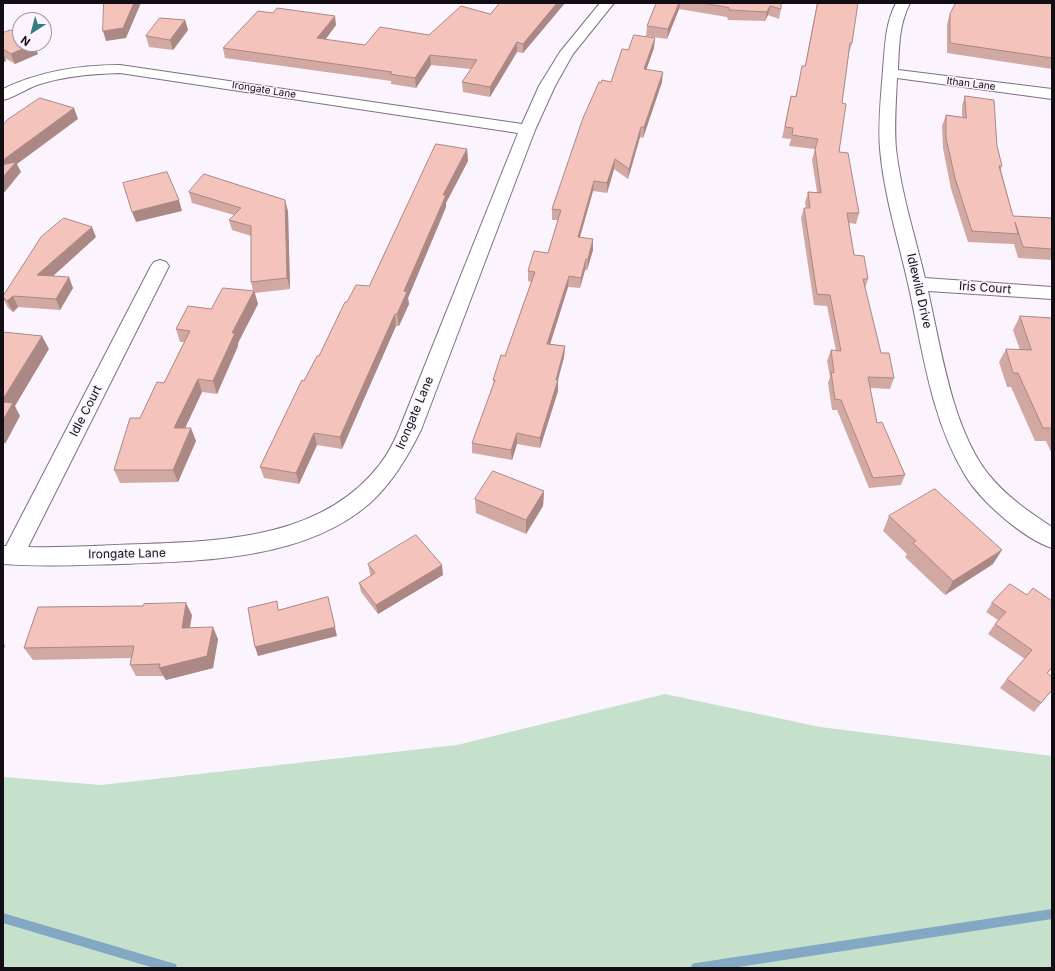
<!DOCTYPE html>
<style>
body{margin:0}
#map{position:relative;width:1055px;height:971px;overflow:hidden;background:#fbf3fe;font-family:Inter,sans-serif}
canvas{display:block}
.frame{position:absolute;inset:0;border:4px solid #130d15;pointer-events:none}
.north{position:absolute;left:12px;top:12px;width:40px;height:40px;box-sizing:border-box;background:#fbf3fe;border:1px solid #9e97a1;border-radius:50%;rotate:216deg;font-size:11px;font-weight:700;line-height:16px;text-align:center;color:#130d15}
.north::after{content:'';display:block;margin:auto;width:14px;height:18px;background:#347d83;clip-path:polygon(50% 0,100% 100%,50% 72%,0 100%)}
</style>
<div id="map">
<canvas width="1055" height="971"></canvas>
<div class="frame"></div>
<div class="north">N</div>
</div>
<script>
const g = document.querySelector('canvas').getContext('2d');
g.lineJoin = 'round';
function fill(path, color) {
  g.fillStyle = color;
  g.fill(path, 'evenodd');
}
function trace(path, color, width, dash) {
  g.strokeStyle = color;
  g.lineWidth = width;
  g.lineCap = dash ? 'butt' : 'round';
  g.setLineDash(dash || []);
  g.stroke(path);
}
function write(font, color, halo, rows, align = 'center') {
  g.font = font + ' Inter,sans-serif';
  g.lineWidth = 3;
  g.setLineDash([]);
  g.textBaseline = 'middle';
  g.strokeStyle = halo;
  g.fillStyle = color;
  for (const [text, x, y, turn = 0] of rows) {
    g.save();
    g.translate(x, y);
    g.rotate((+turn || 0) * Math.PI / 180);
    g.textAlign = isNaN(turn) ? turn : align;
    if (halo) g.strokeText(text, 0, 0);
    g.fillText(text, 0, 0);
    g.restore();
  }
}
fill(new Path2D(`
 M665 694 820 727 1052 756V968H3V777L101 785 457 745Z`), '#c6e1cb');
fill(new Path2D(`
 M1052 909V919L732 968H691L692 964 696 963Z
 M3 913 172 963 176 964 177 968H154L3 923Z`), '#82a8c3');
const street = new Path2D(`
 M600 3H614L573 54 555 86 535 130 421 430C407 458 392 483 369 504 304 560 202 561 121 564 81 565 42 567 3 564V546H6L151 266 154 262 160 260 166 262 169 266 28 547C67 548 105 545 144 544 227 541 324 537 380 464 388 454 394 442 399 430L518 133 120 73C92 74 64 76 37 85 26 89 15 97 3 100V89C40 71 80 65 120 65L522 124 539 86 560 52Z
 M896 3H910C899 24 899 46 898 70L1052 89V99L897 78C896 102 894 126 896 149 901 193 915 236 925 278L1052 287V299L928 291C941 348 952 429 989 475 1006 496 1029 512 1052 527V548C1024 539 980 501 965 475 931 419 923 352 909 288 899 242 884 196 880 149 878 123 881 96 883 70 885 47 885 24 896 3Z`);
trace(street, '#7f6f86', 2);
fill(street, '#fff');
fill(new Path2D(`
 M500 3H565L523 53 517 52 490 97 463 92 462 82 471 69 431 65 416 88 391 84V81L225 58 223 48 336 25 325 40 365 45 429 35 490 14Z
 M656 3H781V9L779 19 768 15 765 21 728 20 727 17 679 9 667 39 646 36 647 26Z
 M817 3 852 43 849 53 842 103 839 152 859 213 856 224 849 223 854 255 868 279 865 288 881 353 894 378 890 389 870 388 877 423 905 475 901 485 869 488 837 410H832L828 383 830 377 827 361 831 350 836 351 827 306 814 305 801 218 804 208H806L805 203 808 192H817L812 160 815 149 789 146 791 139 782 138 791 96 795 97 805 66Z
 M1052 3V69L947 53V24L950 14Z
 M185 20 188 30 173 50 149 47 146 36Z
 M3 33 20 44H34L38 54 15 64 5 58 6 61 3 62Z
 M654 48 646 69 662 82 643 138 640 137 628 179 614 169 607 193 593 191 580 237 593 250 587 270H585L580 288 568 287 550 344 565 346 564 357 558 380V391L540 448 517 444 512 460 472 453V443L494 383 493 380 505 356 531 282 528 281V271L548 253 558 220H552V209L611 82 628 50Z
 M965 96 997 146 1002 166 1001 170 1013 216 1052 218V260L1018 258 1014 244H1013L968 242 951 189 943 148 942 126 946 115 962 117V106Z
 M467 149 468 161 446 203V207L408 298 409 304 399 326H396L342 449 317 445 299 484 264 478 260 467 304 381 319 356Z
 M189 192 288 211 290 289 255 293 258 304 238 343V346L217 394 202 392 185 428 196 441 178 482 120 483 114 470 140 418 164 383 184 342H180L176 329 211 309 253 291 251 282V236L232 230 229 220 234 215 192 203Z
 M96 237 53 276 73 288 60 310 18 307 13 312 8 308 3 298V296Z
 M1020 316 1052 318V454L1046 441H1035L1011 387H1007L999 362 1006 349 1020 350 1013 330Z
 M544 491 543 506 526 534 476 513 475 499Z
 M889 516 993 564 945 595 905 557 907 554 883 531Z
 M368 564 443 575 378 614 361 592 359 583 371 575 370 574Z
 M1010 584 1052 668 1047 674 1052 690 1034 712 1000 688 1007 679 1025 659 988 634 995 624 998 620 986 612 992 603Z
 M192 615 190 628 218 639 213 668 166 680 163 676H136L130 665 131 658 33 660 24 648Z`), '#d2a8a2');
fill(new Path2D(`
 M134 3H141L126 38 106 41 103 31Z
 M557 3H565L523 53V44Z
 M679 3H680L679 9 667 39 668 29Z
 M770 6 768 15 765 21 767 12Z
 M335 16 336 25 319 48 317 38Z
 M185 20 188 30 173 50 170 40Z
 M655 38 654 48 643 79 644 69Z
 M517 42V52L490 97V87Z
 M33 44H34L38 54 15 64 11 54Z
 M3 53 6 61 3 62Z
 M430 55 431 65 416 88 415 78Z
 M663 72 662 82 643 138 644 127Z
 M74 108 78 119 17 164 21 172 3 194V160Z
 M641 127 640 137 628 179 629 169Z
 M467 149 468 161 446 203V207L408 298 409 304 399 326 397 314 404 291 443 195Z
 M615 159 614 169 607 193V183Z
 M594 181 593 191 577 247 578 237Z
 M179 200 182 211 136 222 132 212Z
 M285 200 288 211 290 289 287 278Z
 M92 227 96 237 42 286 37 275Z
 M593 239V250L587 270 588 259Z
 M586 259 585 270 580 288 581 278Z
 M569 276 568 287 547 354V344Z
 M69 277 73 288 60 310 56 299Z
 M254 291 258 304 238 343V346L217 394 213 381 232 333Z
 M13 296 18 307 13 312 7 301Z
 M395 314 396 326 342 449 340 437Z
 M42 336 49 349 15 406 20 416 5 444 3 440V399Z
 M565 346 564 357 557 383 558 380V391L540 448V438Z
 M198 379 202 392 179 441 174 428Z
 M191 428 196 441 178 482 173 470Z
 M314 433 317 445 299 484 296 473Z
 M517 433V444L512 460 511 450Z
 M544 491 543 506 526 534V520Z
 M1002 550 993 564 945 595 953 581Z
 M442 565 443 575 378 614 376 605Z
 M328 597 337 636 258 656 255 647Z
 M186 603 192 615 187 640 182 628Z
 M213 627 218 639 213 668 166 680 159 668Z
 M3 642 5 646 3 651Z`), '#ab8884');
const building = new Path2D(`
 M104 3H134L123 28 103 31Z
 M500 3H557L523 44 517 42 490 87 462 82 477 60 430 55 415 78 390 74 392 72 223 48 258 11 273 13 277 8 335 16 317 38 365 45 380 27 429 35 461 6 490 14Z
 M656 3H679L668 29 647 26 655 6Z
 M703 3H781V9L770 6 767 12 729 10V8Z
 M818 3H858L852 43H850L842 103 846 104 839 152 848 153 859 213H847L854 255 864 256 868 279H863L881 353H889L894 378 868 377 877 423 882 422 905 475 873 478 841 400 835 399 831 372 834 373 831 350 841 351 830 295 817 294 804 208H810L808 192 821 193 815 149 818 139 792 135 793 128 785 127 791 96 796 97 802 66H805Z
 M956 3H1052V58L950 43V14Z
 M160 18 185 20 170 40 146 36Z
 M11 30 20 35V44H33L11 54 3 49V33Z
 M634 35 655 38 644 69 663 72 644 127H641L629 169 615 159 607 183 594 181 578 237 593 239 588 259H586L581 278 569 276 547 344 565 346 556 380H558L540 438 517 433 511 450 472 443 495 380H493L501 355 505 356 535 272 528 271 534 251 548 253 561 210 552 209 583 118 599 82 601 83 602 80 611 82 622 49 628 50Z
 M965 96 994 100 997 146 1002 166H999L1013 216 1052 218V249L1023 247 1015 222 1018 234 972 231 955 178 946 138V115L966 118Z
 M40 98 74 108 3 160V125L7 120Z
 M436 144 467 149 443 195H446L404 291 407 292 397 314H395L340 437 314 433 296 473 260 467 302 380 304 381 317 356H319L345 302H347L356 285 369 286Z
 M16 162 3 177V165Z
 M167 172 179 200 132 212 123 183Z
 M204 174 285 200 287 278 251 282V226L229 220 241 208 189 192Z
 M64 218 92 227 37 275 69 277 56 299 13 296 7 301 3 297V296L41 237Z
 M223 288 254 291 232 333H235L213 381 198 379 174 428H191L173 470H114L130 418H140L157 382 164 383 190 331 176 329 188 306 211 309Z
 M1020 316 1052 318V428H1043L1018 373H1013L1006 349 1031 350Z
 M3 332 42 336 3 399Z
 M3 402 13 403 3 420Z
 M493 471 544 491 526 520 475 499Z
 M935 489 1002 550 953 581 913 543 916 541 889 516Z
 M416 535 442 565 376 605 359 583 375 573 368 564Z
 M1010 584 1027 595 1033 588 1052 601V667L1047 673 1052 677V690L1041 703 1007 679 1032 650 995 624 1006 612 992 603Z
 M328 597 335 627 255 647 248 608 277 601 278 610Z
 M186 603 182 628 213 627 207 656 159 668 160 664 130 665 134 646 24 648 38 607 143 606 144 604Z`);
fill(building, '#f4c3bc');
trace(building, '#ab8884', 1);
write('10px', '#130d15', '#fbf3fe', [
 ["Ithan Lane",971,84,7],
 ["Irongate Lane",264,90,9]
]);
write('12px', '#130d15', '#fbf3fe', [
 ["Iris Court",985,288,4],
 ["Idlewild Drive",919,291,77],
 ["Idle Court",86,411,-63],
 ["Irongate Lane",415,413,-67],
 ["Irongate Lane",127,554,-1]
]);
</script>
